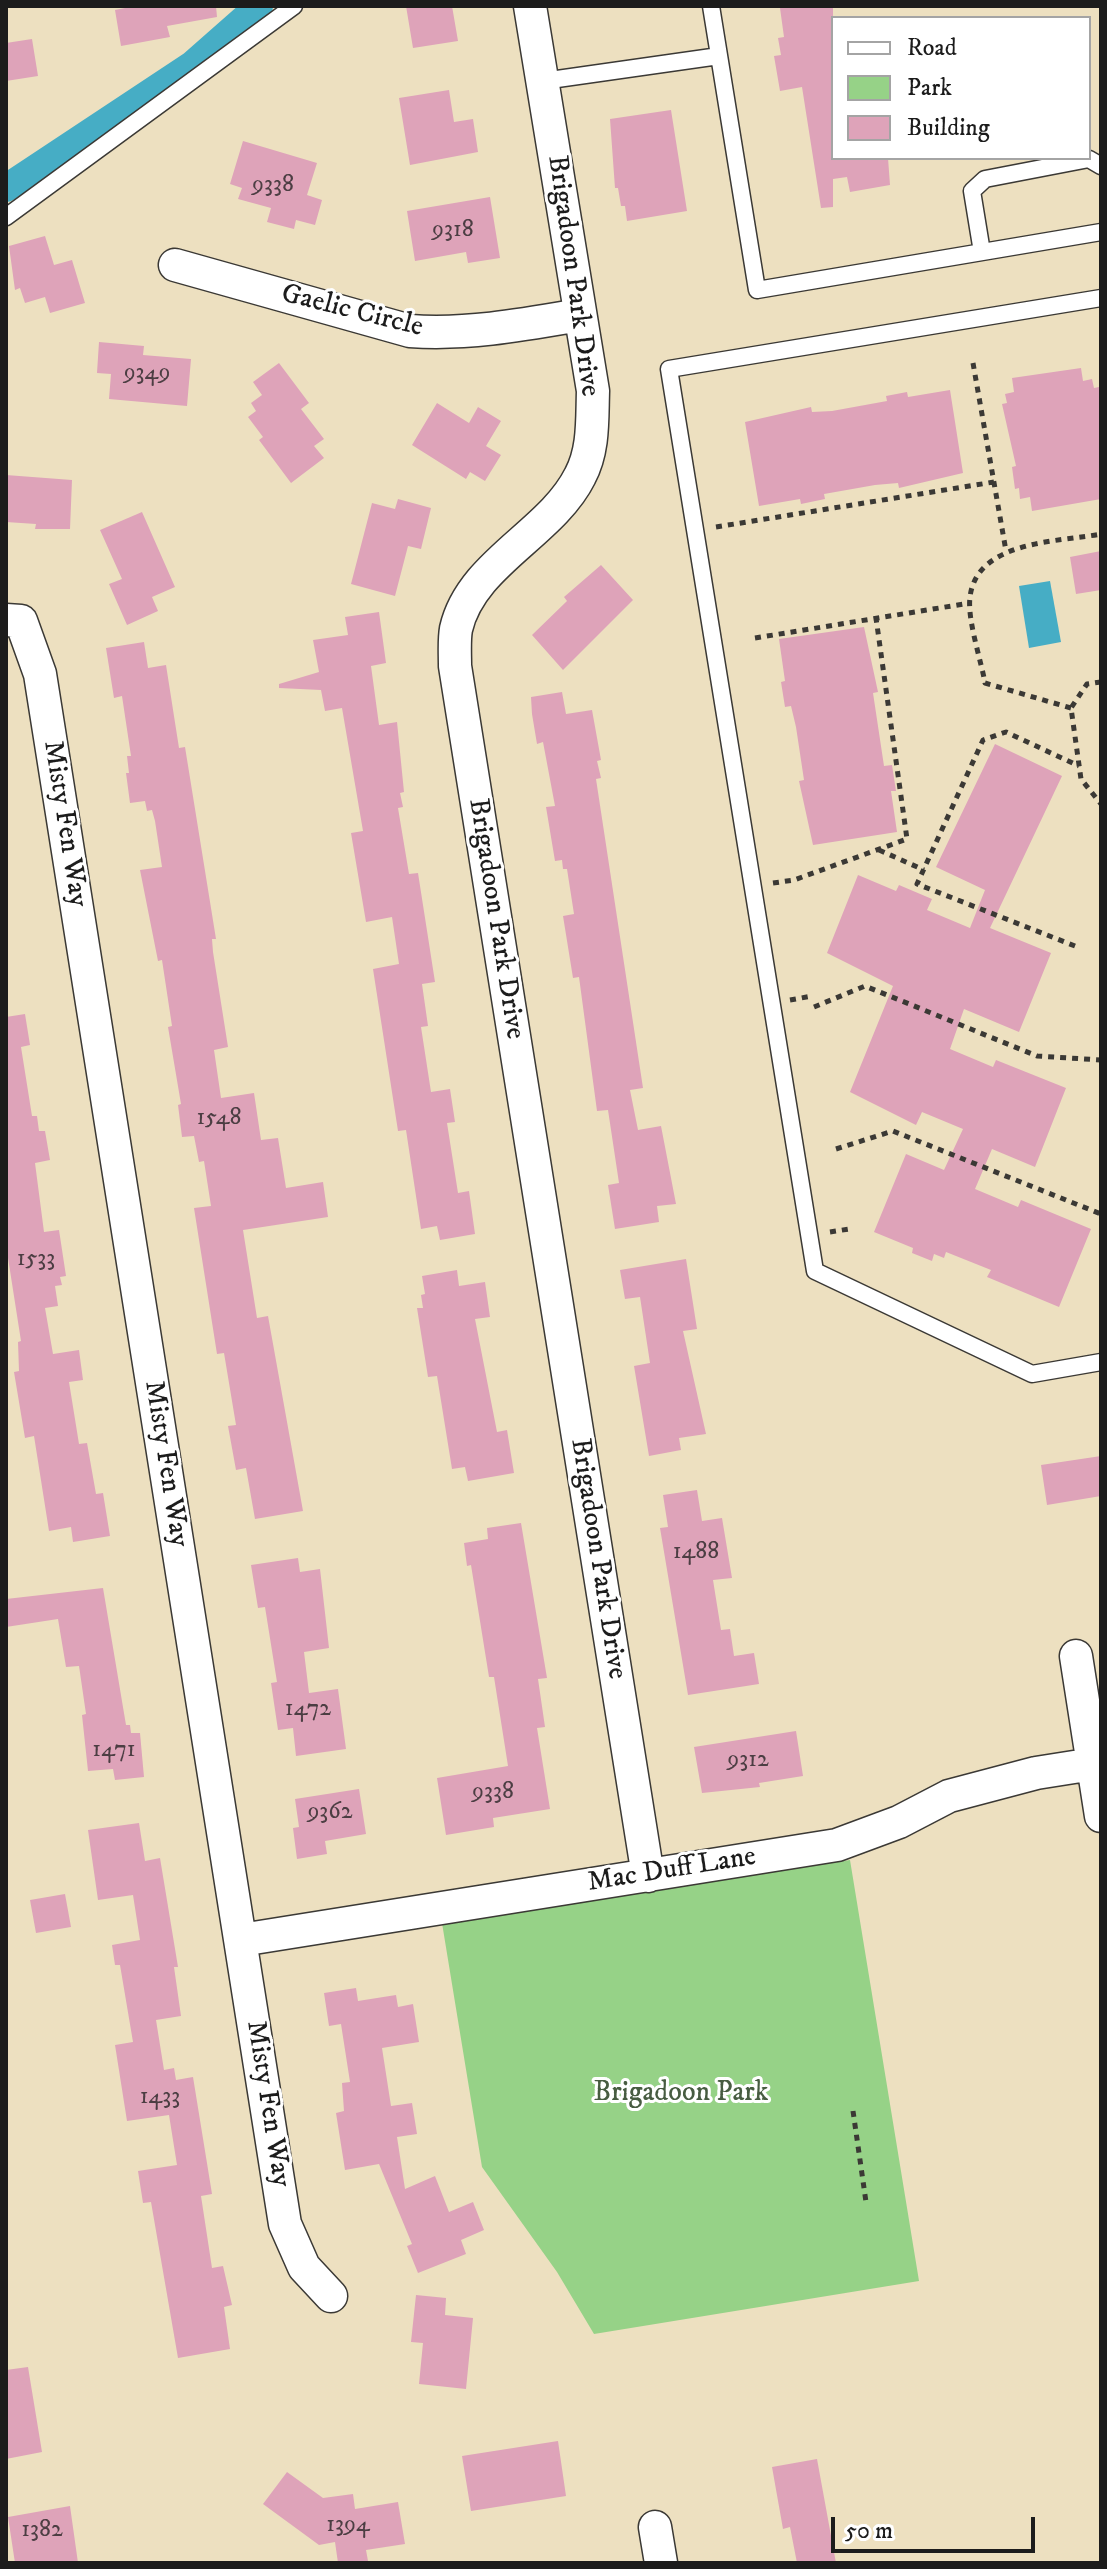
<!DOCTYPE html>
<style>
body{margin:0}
#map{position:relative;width:1107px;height:2569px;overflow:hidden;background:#ede0c0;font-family:"IM FELL DW Pica",serif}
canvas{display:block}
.frame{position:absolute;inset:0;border:8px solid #1c1c1c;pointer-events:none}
.legend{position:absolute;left:831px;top:16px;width:260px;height:144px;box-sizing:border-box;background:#fff;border:2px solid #a4a4a4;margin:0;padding:10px 14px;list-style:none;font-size:24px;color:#1c1c1c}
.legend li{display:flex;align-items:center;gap:16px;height:40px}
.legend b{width:40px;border:2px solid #a4a4a4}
.scale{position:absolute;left:831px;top:2517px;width:204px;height:36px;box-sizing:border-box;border:4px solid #1c1c1c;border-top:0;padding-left:10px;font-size:24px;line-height:28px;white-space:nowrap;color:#1c1c1c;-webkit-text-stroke:6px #fff;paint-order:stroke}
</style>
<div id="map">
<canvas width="1107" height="2569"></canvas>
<div class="frame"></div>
<ul class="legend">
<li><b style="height:10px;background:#fff"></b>Road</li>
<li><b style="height:22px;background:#96d287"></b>Park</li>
<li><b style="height:22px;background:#dea3b9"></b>Building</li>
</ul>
<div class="scale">50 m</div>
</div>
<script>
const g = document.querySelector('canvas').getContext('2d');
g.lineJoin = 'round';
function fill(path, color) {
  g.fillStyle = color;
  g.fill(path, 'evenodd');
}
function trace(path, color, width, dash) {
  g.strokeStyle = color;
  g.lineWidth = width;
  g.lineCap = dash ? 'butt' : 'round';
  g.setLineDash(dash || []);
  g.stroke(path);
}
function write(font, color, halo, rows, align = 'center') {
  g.font = font + ' "IM FELL DW Pica",serif';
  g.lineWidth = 6;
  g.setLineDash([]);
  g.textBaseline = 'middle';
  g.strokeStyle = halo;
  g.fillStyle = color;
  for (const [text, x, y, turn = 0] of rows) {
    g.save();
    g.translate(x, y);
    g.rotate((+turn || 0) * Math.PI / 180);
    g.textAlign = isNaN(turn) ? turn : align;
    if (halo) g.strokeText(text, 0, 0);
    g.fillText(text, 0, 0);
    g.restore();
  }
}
fill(new Path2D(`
 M850 1860 919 2281 594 2334 557 2272 482 2167 442 1923Z`), '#96d287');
fill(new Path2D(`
 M1050 581 1061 642 1029 648 1019 586Z`), '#46adc5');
trace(new Path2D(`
 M6 188 192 65 259 6`), '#46adc5', 28);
fill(new Path2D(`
 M135 6H216L217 17 167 26 170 37 121 46 115 10Z
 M406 6H452L458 41 413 48Z
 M795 6H833V158H888L890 185 850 192 847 177 833 179V207L821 208 802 87 780 91 774 56 781 55 778 38 784 37 780 8Z
 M32 39 38 76 6 81V43Z
 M449 90 454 122 473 119 478 152 410 165 399 98Z
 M671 110 687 211 627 221 625 206H621L618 188H615L610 119Z
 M243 141 317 163 307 195 322 200 315 225 296 220 294 229 267 222 271 208 238 199 242 188 230 184Z
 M490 197 500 258 468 263 466 252 415 261 407 211Z
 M45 236 54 265 72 260 85 303 50 313 45 297 25 303 20 288 15 290 9 246Z
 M99 342 144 346 143 355 191 359 187 406 109 399 111 374 97 373Z
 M279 363 309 403 301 409 324 439 314 446 324 458 291 483 259 440 263 437 248 417 256 411 251 403 262 395 253 382Z
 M1081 368 1083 381 1092 379 1094 388 1099 387 1101 398V499L1032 511 1030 497 1020 499 1019 488 1015 489 1012 467 1016 466 1002 404 1007 403 1005 394 1014 392 1012 378Z
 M950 390 963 473 899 488 898 483 875 485 824 494 825 499 801 504 800 499 759 506 745 422 811 407 812 412 832 411 887 401 886 396 907 392 908 397Z
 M437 403 469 423 478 407 501 421 486 446 501 455 485 481 470 472 466 479 412 445Z
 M6 475 72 480 70 529H35L36 524 6 522Z
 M398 499 431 508 421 549 408 546 395 596 351 584 372 503 395 509Z
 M142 512 175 587 152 597 158 611 127 625 109 584 122 579 100 530Z
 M1101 551V590L1076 594 1070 557Z
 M601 565 633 600 563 670 532 635 567 601 564 597Z
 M379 612 386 663 371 666 379 725 397 722 404 792 400 793 403 807 398 808 409 874 418 873 435 982 422 984 428 1026 421 1027 431 1092 450 1089 455 1122 447 1123 458 1193 469 1191 475 1234 440 1240 437 1226 421 1229 406 1130 398 1131 373 969 399 964 392 917 366 922 351 833 363 831 342 708 325 711 321 690 279 688V684L319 672 313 640 348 635 345 617Z
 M864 627 878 692 873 693 884 766 892 765 896 791H891L897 832 813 845 799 781 804 780 796 727 791 706 785 707 781 682 785 681 779 639Z
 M144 642 148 668 166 665 179 748 185 747 216 939H212L213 952 228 1047 214 1050 221 1098 254 1093 261 1140 278 1138 286 1188 323 1182 328 1217 243 1230 257 1318 268 1316 303 1511 255 1519 246 1468 236 1470 228 1426 236 1425 224 1353 217 1354 194 1208 211 1206 204 1161 199 1162 194 1136 182 1137 178 1105 181 1104 168 1027 172 1026 162 960 158 961 140 870 162 867 155 821 152 810 147 811 145 801 130 803 126 773H129L127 756H131L122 696 114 698 106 648Z
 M562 692 566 714 592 710 601 760 597 761 601 778 596 779 643 1088 630 1090 638 1130 661 1126 676 1204 657 1206 659 1222 615 1229 608 1185 619 1183 608 1110 597 1111 579 977 573 978 563 916 574 914 567 869H563L562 860 555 861 546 807 555 806 543 742 537 744 532 714 531 697Z
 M995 744 1062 776 990 928 1051 953 1019 1032 964 1009 950 1049 993 1067 996 1060 1066 1088 1035 1167 992 1149 975 1189 1018 1207 1021 1200 1091 1229 1059 1307 987 1277 991 1270 946 1252 944 1258 934 1254 932 1261 912 1253 913 1248 874 1232 906 1154 944 1170 963 1129 922 1112 916 1125 850 1092 893 986 827 953 858 875 896 891 899 885 932 899 927 910 970 928 985 890 936 867Z
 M25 1014 30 1045 21 1047 32 1116H37L39 1131H45L50 1160 35 1163 44 1232 59 1230 66 1276 60 1277 62 1285 55 1286 58 1306 45 1308 53 1354 79 1350 83 1380 69 1382 79 1444 87 1443 96 1494 103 1493 110 1536 73 1542 71 1527 49 1531 34 1436 25 1438 14 1372 19 1371 18 1342 21 1341 6 1245V1017Z
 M686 1259 697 1329 683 1331 706 1434 679 1438 681 1450 649 1456 634 1366 650 1363 640 1297 625 1299 620 1270Z
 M457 1270 459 1286 485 1282 490 1317 475 1319 497 1432 507 1430 514 1473 468 1481 465 1467 452 1469 437 1376 428 1377 417 1308H423L421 1295 425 1294 422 1276Z
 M1101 1456V1496L1047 1505 1041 1465Z
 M697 1490 702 1521 722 1518 732 1578 713 1580 721 1630 730 1629 734 1656 754 1653 759 1684 688 1695 660 1528 668 1527 663 1495Z
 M521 1523 547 1678 538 1679 545 1727 537 1728 550 1809 493 1818 494 1827 446 1835 437 1778 508 1766 494 1677H489L471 1565 467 1566 464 1543 488 1539 487 1528Z
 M298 1558 300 1572 320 1569 329 1648 304 1652 309 1693 338 1689 346 1749 296 1756 293 1728 278 1730 271 1683 277 1682 265 1607 258 1608 251 1565Z
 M103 1588 126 1725H130L131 1733H140L144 1777 115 1780 113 1769 88 1771 82 1715 86 1714 79 1666 66 1667 58 1619 6 1627V1599Z
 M796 1731 803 1776 759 1783 760 1787 702 1793 694 1747Z
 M359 1789 366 1834 325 1841 327 1854 297 1859 293 1828 299 1827 295 1799Z
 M139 1823 145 1861 160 1858 178 1967H174L181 2016 156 2020 164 2070 174 2068 176 2080 193 2077 212 2194 201 2196 212 2268 223 2266 232 2305 224 2307 230 2349 178 2358 151 2202 143 2203 138 2171 177 2165 169 2115 127 2121 115 2045 133 2042 120 1965H115L112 1945 140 1940 133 1895 98 1900 88 1830Z
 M65 1894 71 1927 36 1933 30 1900Z
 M356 1988 358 2001 396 1995 398 2007 413 2004 419 2042 382 2048 391 2106 412 2103 417 2134 397 2137 405 2189 435 2176 449 2212 473 2202 484 2230 461 2240 466 2254 418 2273 407 2246 412 2244 379 2164 345 2170 336 2113 344 2111 342 2083 350 2082 341 2024 329 2026 324 1993Z
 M416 2295 446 2298 445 2315 473 2318 466 2389 419 2384 423 2343 411 2342Z
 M28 2367 42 2452 6 2459V2370Z
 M558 2441 566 2496 471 2511 462 2456Z
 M817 2459 836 2563H797L790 2527 783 2529 772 2467Z
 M287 2472 323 2498 353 2494 355 2509 398 2502 405 2544 366 2550 368 2561 338 2563 335 2542 319 2545 263 2504Z
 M70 2506 78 2563H15L8 2517Z`), '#dea3b9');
const service = new Path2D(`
 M711 6 757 290 1101 232
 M543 81 719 56
 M6 217 294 6
 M982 252 972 191 985 179 1089 159 1101 166
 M1101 298 669 369 815 1271 1032 1374 1101 1362`);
const minor = new Path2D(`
 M530 6 593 391C592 420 594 450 580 476 551 534 471 563 456 629 454 640 455 654 455 666L648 1876
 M175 265 410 331C468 335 522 325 580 315
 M6 620 21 621 40 674 285 2224 304 2267 331 2296
 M1076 1656 1101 1816
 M241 1940 837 1845 899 1822 949 1796 1036 1773 1093 1764
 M655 2527 661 2563`);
trace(service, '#3b3935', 19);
trace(minor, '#3b3935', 35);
trace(new Path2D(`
 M973 363 1006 551
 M716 527 994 482
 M755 638 970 603
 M1101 682 1087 684 1071 708 1081 779 1101 804
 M1071 708 985 683C981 660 967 619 970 597 977 540 1059 542 1101 534
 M879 850 924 870
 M773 883 794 880 907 839 876 618
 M1075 946 917 884 983 740 1006 732 1079 766
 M790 1000 812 996
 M814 1007 865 986 1037 1056 1101 1060
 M836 1149 893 1131 1101 1214
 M830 1232 849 1229
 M853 2111 866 2202`), '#3b3935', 5, [6, 6]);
trace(service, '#fff', 16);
trace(minor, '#fff', 32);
write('24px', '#4c3e43', null, [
 ["9338",273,186],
 ["9318",453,231],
 ["9349",147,374],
 ["1548",219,1119],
 ["1533",36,1260],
 ["1488",696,1553],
 ["1472",308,1710],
 ["1471",114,1751],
 ["9312",748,1761],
 ["9338",493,1793],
 ["9362",330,1813],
 ["1433",160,2098],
 ["1394",348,2526],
 ["1382",42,2531]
]);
write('28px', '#1c1c1c', '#fff', [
 ["Brigadoon Park Drive",572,276,82],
 ["Gaelic Circle",352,312,14],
 ["Misty Fen Way",64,824,81],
 ["Brigadoon Park Drive",495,919,81],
 ["Misty Fen Way",165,1464,81],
 ["Brigadoon Park Drive",597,1559,81],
 ["Mac Duff Lane",672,1871,-9],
 ["Misty Fen Way",267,2104,81]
]);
write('28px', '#475c41', '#fff', [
 ["Brigadoon Park",681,2094]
]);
</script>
